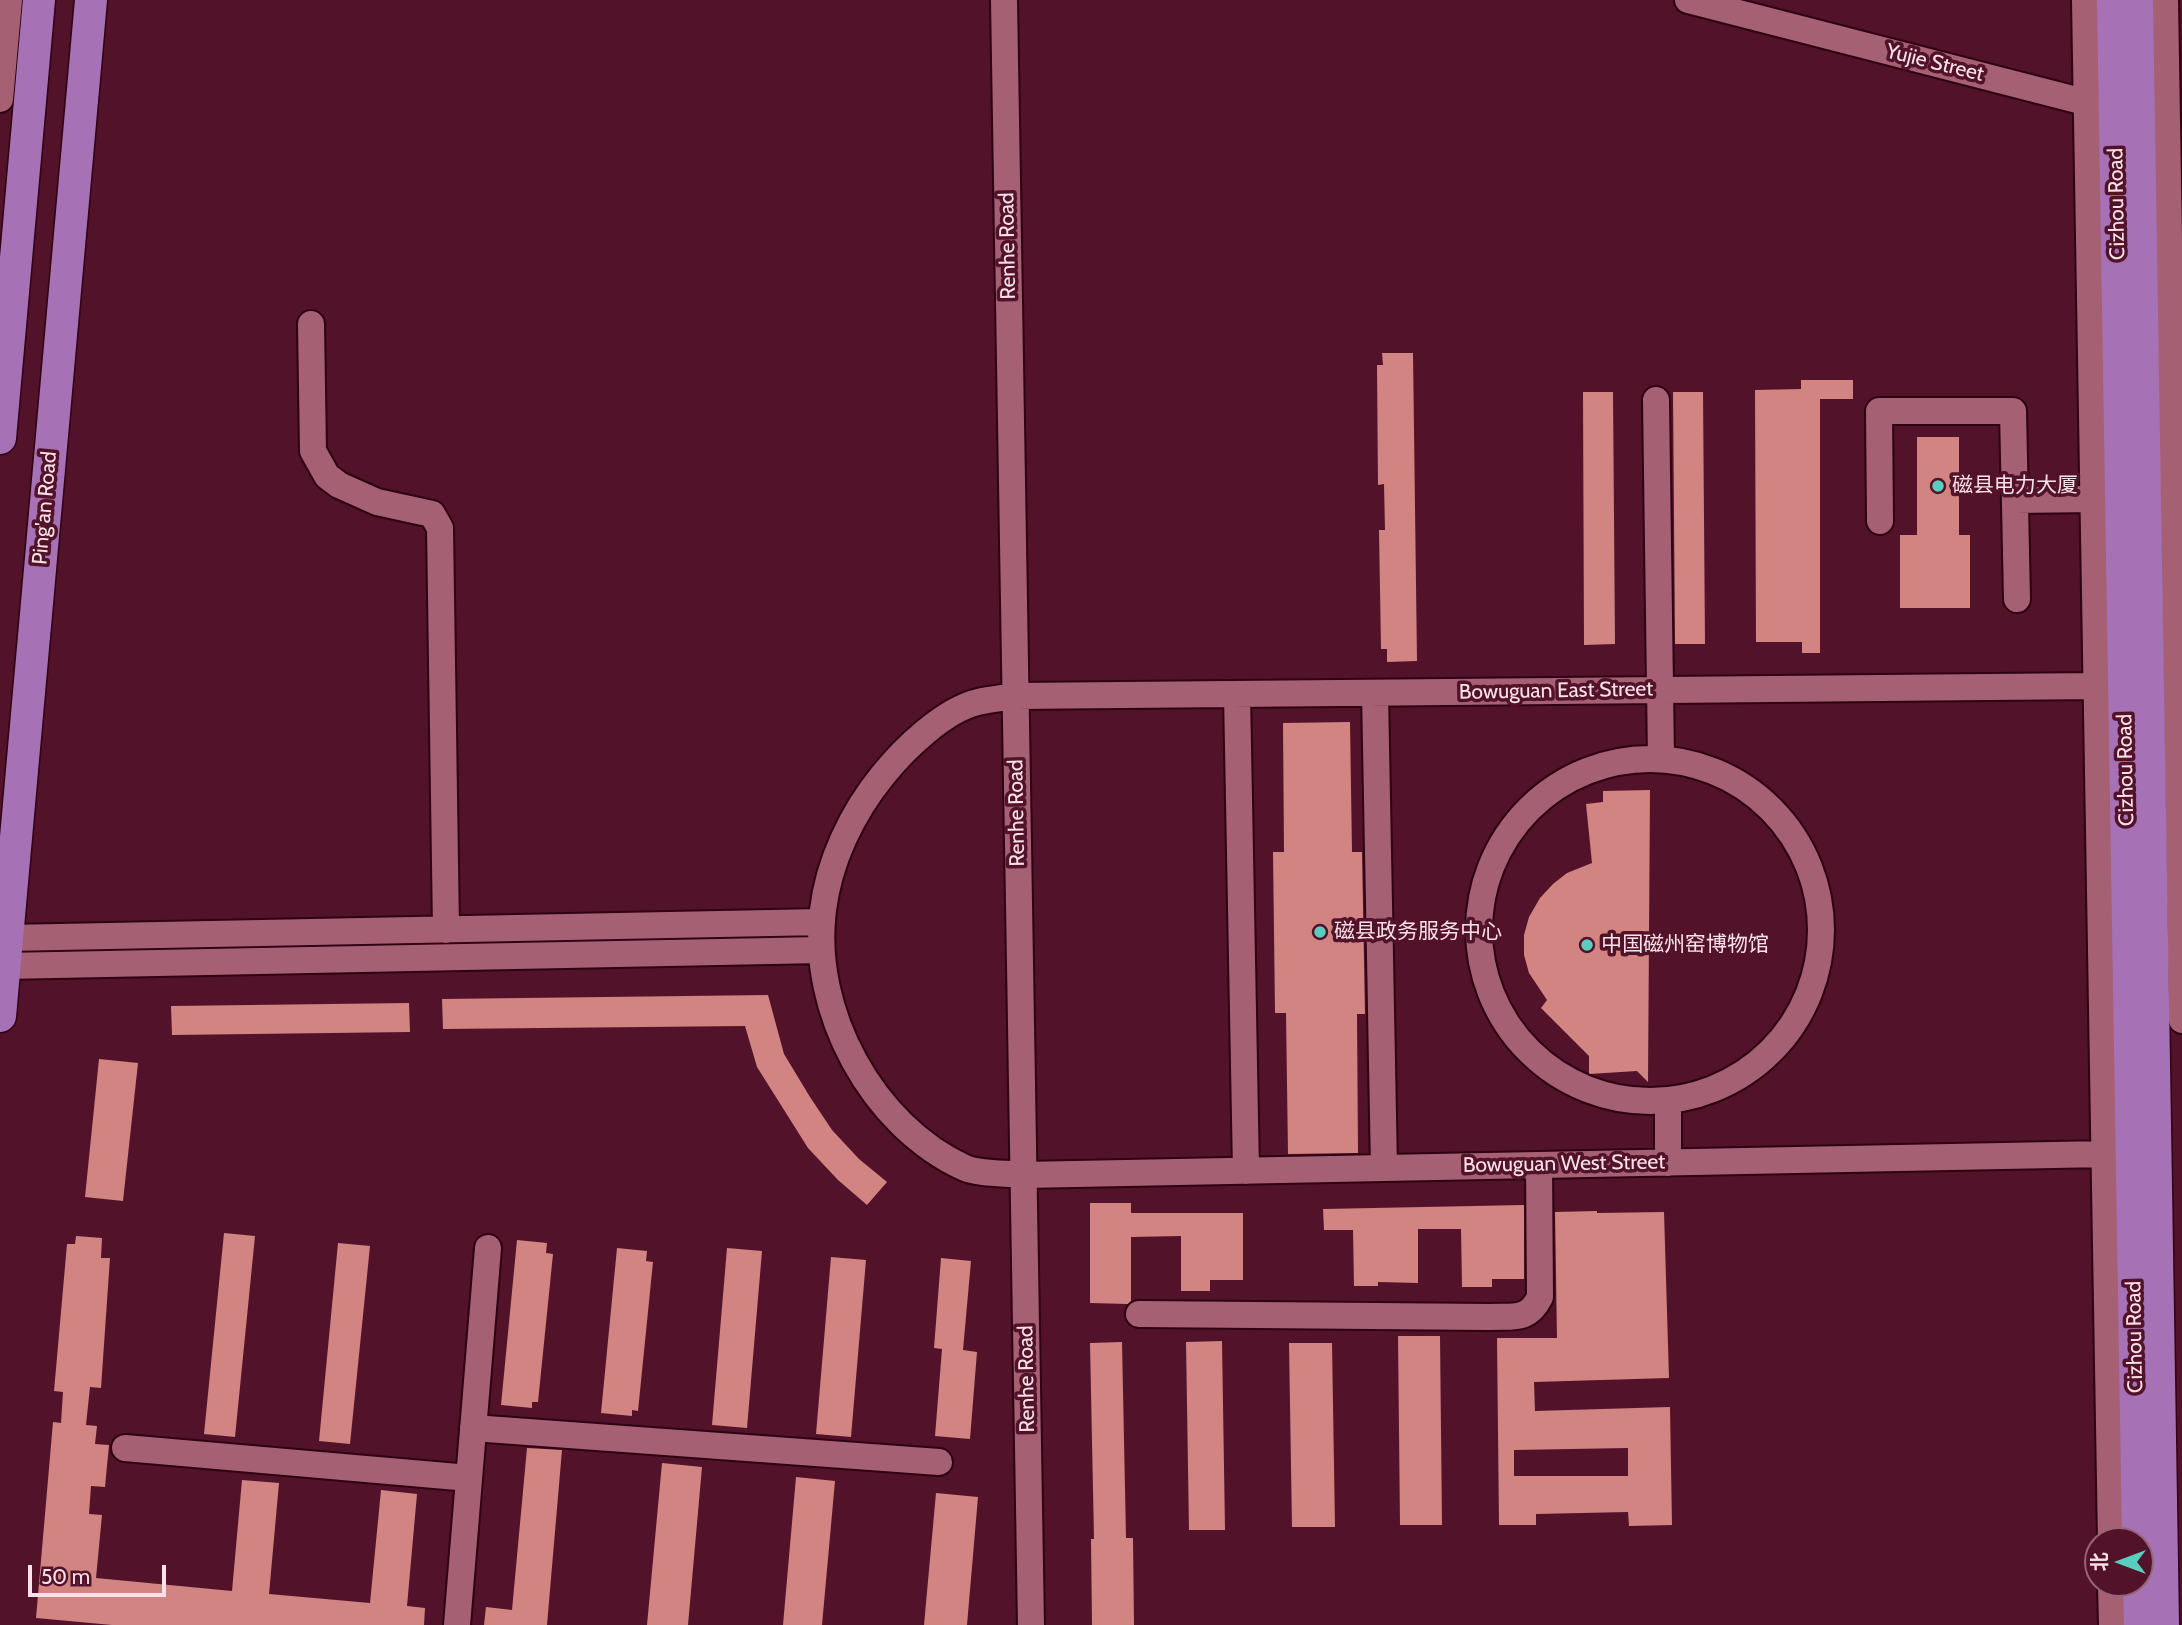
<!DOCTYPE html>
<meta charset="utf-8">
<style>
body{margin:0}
#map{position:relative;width:2182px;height:1625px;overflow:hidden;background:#52132a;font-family:Cabin,"Noto Sans SC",sans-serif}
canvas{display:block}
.north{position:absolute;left:2084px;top:1527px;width:70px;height:70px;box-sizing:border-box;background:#52132a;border:2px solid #956576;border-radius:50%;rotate:270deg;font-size:19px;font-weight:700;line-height:28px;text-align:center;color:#fae1e7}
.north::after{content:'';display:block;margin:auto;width:24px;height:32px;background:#5acebd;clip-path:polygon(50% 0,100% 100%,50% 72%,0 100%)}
.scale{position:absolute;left:28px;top:1565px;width:138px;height:32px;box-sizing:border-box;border:4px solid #fae1e7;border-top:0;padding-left:9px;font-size:21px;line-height:24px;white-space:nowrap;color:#fae1e7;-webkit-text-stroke:5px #52132a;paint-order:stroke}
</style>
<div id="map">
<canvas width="2182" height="1625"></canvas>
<div class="north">北</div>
<div class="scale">50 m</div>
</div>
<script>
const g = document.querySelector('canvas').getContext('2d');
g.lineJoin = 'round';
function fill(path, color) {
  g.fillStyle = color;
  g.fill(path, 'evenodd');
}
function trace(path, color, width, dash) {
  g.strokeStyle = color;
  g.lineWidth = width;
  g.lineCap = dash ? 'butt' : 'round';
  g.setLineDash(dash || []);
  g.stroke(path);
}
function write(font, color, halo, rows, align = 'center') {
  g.font = font + ' Cabin,"Noto Sans SC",sans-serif';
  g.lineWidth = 7;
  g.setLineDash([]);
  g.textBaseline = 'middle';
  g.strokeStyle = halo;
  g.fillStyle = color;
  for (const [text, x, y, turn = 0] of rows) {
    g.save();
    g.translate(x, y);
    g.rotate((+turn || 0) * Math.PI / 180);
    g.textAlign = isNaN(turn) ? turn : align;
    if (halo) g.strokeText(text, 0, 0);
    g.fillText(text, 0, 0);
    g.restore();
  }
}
fill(new Path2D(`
 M1382 353H1413L1417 661 1387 662V649H1381L1379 530H1385L1384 484 1378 485 1377 365H1383Z
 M1801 380H1853V399H1820V653H1802V642H1756L1755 390 1801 389Z
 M1583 392H1613L1615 644 1584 645Z
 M1673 392H1703L1705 644H1675Z
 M1917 437H1959V535H1970V608H1900V535H1917Z
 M1350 722 1352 852H1362L1365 1014H1357L1358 1153 1288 1154 1286 1013H1275L1273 852H1284L1283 723Z
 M1650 790 1648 1082 1637 1071 1589 1074V1056L1541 1008 1547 1000 1529 973 1524 955V935L1529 917 1540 898 1553 884 1567 873 1592 863 1586 804 1603 802V791Z
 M768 995 784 1054 810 1097 832 1130 859 1159 887 1182 867 1205 838 1180 808 1148 757 1067 745 1026 443 1029 442 999Z
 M409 1003 410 1032 172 1035 171 1006Z
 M99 1059 138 1063 123 1201 85 1197Z
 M1090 1203H1131V1213H1243V1280H1210V1291H1181V1236L1131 1237V1301L1128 1304 1090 1303Z
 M1524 1205V1279H1492V1287H1462L1461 1229H1418V1283L1378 1282V1286H1354L1353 1230H1324L1323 1209Z
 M1597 1211V1213L1664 1212 1669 1378 1534 1382 1535 1411 1670 1407 1672 1525 1629 1526 1628 1512 1536 1514V1525H1499L1497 1338H1557L1555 1212ZM1628 1448V1476H1514V1450Z
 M224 1233 255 1236 235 1437 204 1434Z
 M76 1236 102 1238 101 1258H110L101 1388 90 1387 86 1425 97 1426 95 1444 109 1445 105 1487 91 1486 89 1514 102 1515 96 1578 232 1591 242 1480 279 1483 269 1594 370 1603 381 1490 417 1494 407 1606 425 1608 424 1625H112L36 1618 53 1422 61 1423 63 1392 54 1391 67 1244H75Z
 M517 1240 547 1243 546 1253 553 1254 538 1402H532V1408L501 1405Z
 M338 1243 370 1246 350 1444 319 1441Z
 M617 1248 647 1251 646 1261 653 1262 638 1411 632 1410V1416L601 1413Z
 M727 1248 762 1251 747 1428 712 1425Z
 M831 1257 866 1260 851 1437 816 1434Z
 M941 1258 971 1261 963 1350 977 1352 970 1439 935 1436 942 1349 934 1348Z
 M1398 1336H1440L1442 1525H1400Z
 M1222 1341 1225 1530H1189L1186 1342Z
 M1122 1342 1126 1538H1133L1134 1625H1092L1091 1539H1094L1090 1343Z
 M1289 1343H1332L1335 1527H1292Z
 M527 1448 562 1450 547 1625H484L486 1607 512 1610Z
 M662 1463 702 1467 688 1625H647Z
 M796 1477 835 1481 822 1625H783Z
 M936 1493 978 1497 967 1625H924Z`), '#d18481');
const minor = new Path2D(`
 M1004 0 1031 1625
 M1688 0 2104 107
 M2085 0 2111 1541
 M2165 0 2182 1020
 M0 99 9 0
 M311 324 313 451 327 476 339 485 377 502 432 514 440 528 446 930
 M1656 400 1661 759
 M2015 500 2094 499
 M1880 521 1879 411H2013L2017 599
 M2097 686 1015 696C1003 698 990 699 978 702 944 710 904 749 883 775 852 813 829 861 823 910 810 1010 872 1126 965 1168 979 1174 1007 1173 1023 1175L2105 1154
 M1375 693 1384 1168
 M1237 694 1246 1171
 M1479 930a171 171 0 1 1 342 0a171 171 0 1 1-342 0Z
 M7 938 822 922
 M4 966 821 950
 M1668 1163V1101
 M1139 1314 1490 1317C1514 1316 1528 1321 1540 1297L1539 1165
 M473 1428 939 1462
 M125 1448 469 1478
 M2111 1583 2112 1625
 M457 1625 488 1248`);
const major = new Path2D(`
 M2113 0 2138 1541
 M2137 0 2163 1625
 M0 438 39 0
 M0 1016 91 0
 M2139 1583 2140 1625`);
trace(minor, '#2f0213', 30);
trace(major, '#2f0213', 35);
trace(minor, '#a66074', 26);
trace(major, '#a771b5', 32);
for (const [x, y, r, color] of [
 [1938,486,7,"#5acebd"],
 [1320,932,7,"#5acebd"],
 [1587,945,7,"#5acebd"]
]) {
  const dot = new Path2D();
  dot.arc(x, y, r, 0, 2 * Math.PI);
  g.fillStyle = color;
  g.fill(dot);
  trace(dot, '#52132a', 2.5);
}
write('21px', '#fae1e7', '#52132a', [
 ["Yujie Street",1935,63,14],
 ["Cizhou Road",2117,204,-91],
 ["Renhe Road",1008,246,-91],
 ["Ping'an Road",45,508,-85],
 ["Bowuguan East Street",1556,691,-1],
 ["Cizhou Road",2126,770,-91],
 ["Renhe Road",1017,813,-91],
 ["Bowuguan West Street",1564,1164,-1],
 ["Cizhou Road",2135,1337,-91],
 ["Renhe Road",1027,1379,-91]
]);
write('21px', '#fae1e7', '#52132a', [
 ["磁县电力大厦",1952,486],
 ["磁县政务服务中心",1334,932],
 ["中国磁州窑博物馆",1601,945]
], 'left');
</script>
